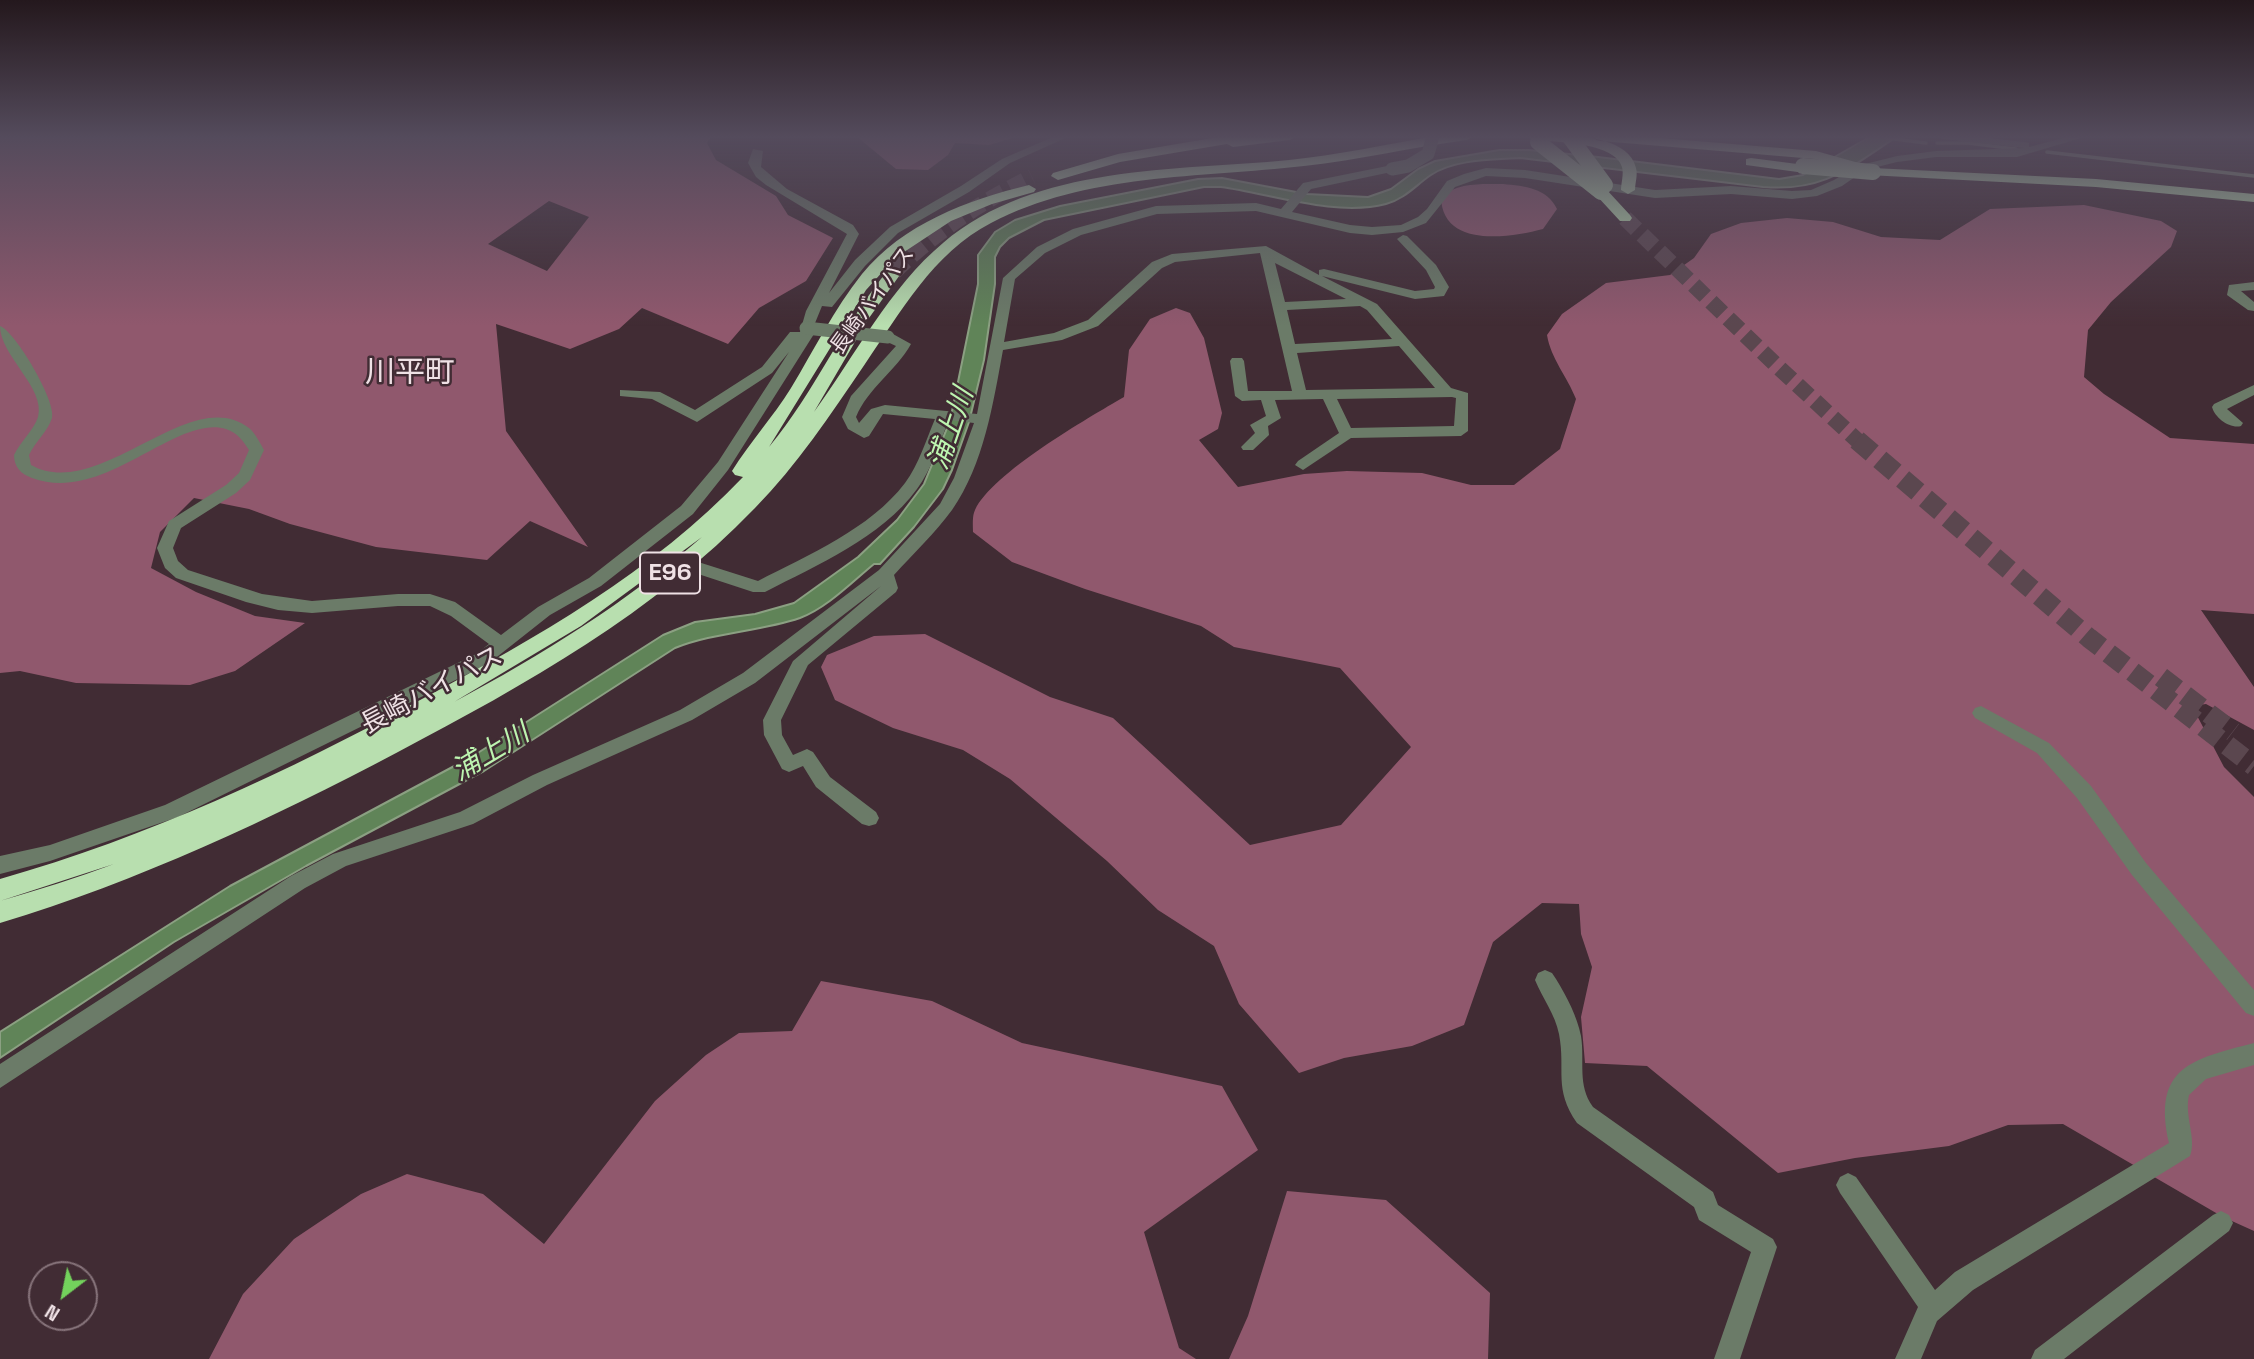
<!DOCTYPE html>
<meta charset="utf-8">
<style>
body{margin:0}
#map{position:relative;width:2254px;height:1359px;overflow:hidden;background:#412c34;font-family:"Space Grotesk",sans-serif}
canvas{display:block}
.north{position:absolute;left:28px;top:1261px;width:70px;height:70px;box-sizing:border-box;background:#412c34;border:2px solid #87747b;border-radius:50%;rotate:212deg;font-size:19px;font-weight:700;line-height:28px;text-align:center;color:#efe1e5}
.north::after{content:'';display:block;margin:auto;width:24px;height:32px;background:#73d25c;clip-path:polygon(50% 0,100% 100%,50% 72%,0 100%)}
</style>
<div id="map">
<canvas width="2254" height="1359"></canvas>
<div class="north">N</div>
</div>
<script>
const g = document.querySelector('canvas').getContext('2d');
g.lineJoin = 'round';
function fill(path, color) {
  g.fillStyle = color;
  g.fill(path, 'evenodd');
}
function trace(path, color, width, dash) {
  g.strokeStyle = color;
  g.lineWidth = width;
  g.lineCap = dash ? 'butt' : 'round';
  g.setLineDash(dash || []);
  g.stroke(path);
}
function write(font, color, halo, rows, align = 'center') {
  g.font = font + ' "Space Grotesk","Noto Sans JP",sans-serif';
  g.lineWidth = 5;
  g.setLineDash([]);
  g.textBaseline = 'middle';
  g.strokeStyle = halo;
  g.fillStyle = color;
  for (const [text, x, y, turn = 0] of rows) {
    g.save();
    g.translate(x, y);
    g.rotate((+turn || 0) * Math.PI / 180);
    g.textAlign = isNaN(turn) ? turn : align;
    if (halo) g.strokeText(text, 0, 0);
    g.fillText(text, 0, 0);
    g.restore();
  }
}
fill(new Path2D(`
 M0 136H712L707 143 716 160 776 196 788 215 833 238 806 281 759 308 728 344 642 308 619 329 570 349 496 324 506 431 588 547 530 521 487 560 376 547 290 524 249 509 194 498 160 532 151 568 196 592 255 616 305 623 235 671 190 685 76 683 20 671 0 673ZM549 201 589 217 547 271 488 244Z
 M856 136H1020L989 145 955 143 948 155 928 170 896 169Z
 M1503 184C1525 186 1547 188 1557 209L1543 229C1509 238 1442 248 1441 197 1458 182 1482 184 1503 184Z
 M2084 205 2161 221 2177 231 2171 247 2111 302 2088 330 2084 377 2104 394 2170 438 2254 444V614L2201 610 2254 687V730L2206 704 2192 706 2224 767 2254 797V1231L2223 1217 2063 1124 2008 1125 1949 1146 1855 1158 1778 1173 1647 1066 1585 1063 1581 1017 1592 967 1581 934 1579 904 1542 903 1493 942 1464 1025 1412 1046 1344 1058 1299 1073 1239 1004 1214 946 1158 910 1107 861 1010 779 963 750 893 728 835 700 821 667 827 655 874 636 925 634 1050 697 1113 718 1250 845 1341 825 1411 747 1340 668 1234 647 1201 626 1085 589 1012 562 973 532C973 525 972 516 975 510 992 473 1088 418 1124 397L1129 350 1150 319 1176 308 1190 313 1204 338 1222 413 1218 429 1199 440 1238 487 1304 474 1347 471 1422 473 1471 485H1514L1560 449 1576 399C1567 376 1551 359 1547 335L1562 314 1606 283 1670 275 1694 258 1711 234 1741 223 1787 218 1833 222 1881 237 1940 240 1990 209Z
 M821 981 932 1001 1022 1043 1222 1086 1258 1150 1144 1232 1179 1348 1196 1359H209L243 1294 294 1239 361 1194 407 1174 483 1194 544 1244 655 1101 706 1055 739 1033 792 1031Z
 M1287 1191 1386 1200 1490 1293 1488 1359H1229L1248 1316Z`), '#90586d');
const water = new Path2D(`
 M1871 136H1898C1849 168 1824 192 1763 187L1520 158C1492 160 1455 159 1431 175 1416 185 1405 199 1386 204 1336 217 1271 194 1221 187H1204L1044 220 1009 238 1000 247 995 257V284L984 360 969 422 952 470 943 489 914 527 880 564H874C852 582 827 608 800 618 759 632 715 632 675 648L484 771 306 866 174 942 0 1058V1032L230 886 473 756 663 635 695 622 755 614 794 603 858 557 897 520 924 484 950 421 978 284V255L995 232 1015 220 1060 206 1198 179 1222 178 1307 194 1368 197 1391 189 1418 169 1435 161 1499 150H1529L1590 156 1779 179 1803 175Z`);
fill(water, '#608458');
trace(water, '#8ba082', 2);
trace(new Path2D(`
 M1887 138 1926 143
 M1937 143H1968L2016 149
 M2047 152 2254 176`), '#8ba082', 3.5);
trace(new Path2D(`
 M1625 218 1775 364 1859 442
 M894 272C935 232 980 202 1032 177`), '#5b474f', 16, [16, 8]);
trace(new Path2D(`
 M1857 440 2089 638 2254 766
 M2161 677 2233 732`), '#5b474f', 20, [20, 10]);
fill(new Path2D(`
 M1055 136H1070L1010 163 969 192 898 233 865 266 832 307 822 306 813 328 814 334 728 470 693 514 601 586 550 615 488 664 178 817 50 861 0 874V856L50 845 165 805 476 654 489 644 451 616 430 606H398L312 613 278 610 246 602 176 578 165 568 157 548 169 521 226 485 239 473 249 450C243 441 238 433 226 429 175 414 104 505 32 478 21 474 14 467 14 455 20 442 34 430 38 417 46 388 0 356 0 326 15 331 57 402 52 418 48 431 35 442 29 455L31 465C99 503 190 382 249 428 255 433 260 443 264 450L250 480 236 493 181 528 173 548 178 561 188 570 262 594 312 601 398 594H430L455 602 501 635 538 607 589 578 681 506 718 462 789 352 772 373 697 422 652 399 620 396V390L660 392 695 410 762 367 790 332H800L806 311 847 234 766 185 756 177 748 163 753 149 763 151 761 167 787 189 853 225 859 234 829 293 855 260 890 227 961 186 1002 159Z
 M1936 136H1972L2025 142 2029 143V147L2070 136H2088L2017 157H1936L1897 162 1865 170 1842 186 1817 196 1792 199 1731 194 1655 198 1525 178 1486 176 1455 187 1426 223 1403 232 1372 235 1350 233 1256 211 1157 214 1081 235 1045 253 1015 279 1004 342 1054 333 1088 320 1152 262 1172 254 1266 246 1319 275V270L1324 269 1415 291 1434 289 1435 287 1426 270 1397 239 1403 235 1407 236 1436 265 1449 287 1444 296 1415 299 1322 276 1377 304 1451 388 1468 393V431L1461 436 1351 438 1303 470 1295 465 1298 461 1339 433 1323 399 1275 400 1281 418 1268 426 1269 435 1253 450H1243L1241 447 1255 433 1250 425 1266 416 1261 400 1242 401 1235 396 1230 361 1232 358H1242L1244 361 1248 391H1292L1260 253 1175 262 1162 268 1098 326 1062 340 1003 350C993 404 984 464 952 510 935 533 913 554 894 575L898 588 896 592 808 665 781 720 782 735 793 755 807 749 813 752 830 777 876 812 879 818 876 824 869 826 862 824 816 787 803 766 789 772 782 769 764 735 763 720 793 661 881 586 755 683 692 720 547 785 473 824 346 866 305 888 0 1088V1064L291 876 333 854 460 812 533 775 680 710 743 673 879 570 940 504 954 478 974 423 949 420C939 443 932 469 917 489 881 538 817 565 765 592H753L686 570 684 566 692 560 758 581C808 555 870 529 905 483 919 464 926 440 935 419L883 414 869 436 864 438 848 429 842 417 851 396 896 346 883 340V334H893L911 344C896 371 868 388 856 417L859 423 871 409 885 405 977 414 1003 278 1037 247 1073 229 1156 206 1256 203 1281 209 1303 183 1392 165 1396 167V171L1311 189 1292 212 1350 225 1372 227 1401 225 1418 217 1427 209 1447 181 1464 174 1486 168 1525 170 1655 190 1731 186 1792 191 1811 190 1834 180 1857 166 1897 156 1936 151 2024 148 1942 139ZM1275 263 1346 299 1285 302ZM1360 306 1367 310 1392 339 1295 344 1287 310ZM1399 346 1435 388 1306 390 1297 353ZM1452 397 1456 398 1454 426 1351 428 1337 399Z
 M2254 282V290L2241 291 2254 302V311L2248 310 2227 295 2229 285Z
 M2254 385V395L2227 409 2243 423 2241 426C2230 429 2215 418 2212 407L2214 404Z
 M1981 706 2049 743 2091 786 2146 863 2254 990V1016L2246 1013 2132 875 2077 798 2037 753 1975 718 1972 713 1975 708Z
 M1545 970 1552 973 1556 979C1567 997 1577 1016 1581 1036 1585 1062 1577 1085 1593 1107L1713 1192 1718 1205 1773 1239 1777 1247 1740 1359H1714L1751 1252 1699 1220 1694 1207 1577 1123C1553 1088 1566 1071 1559 1034 1555 1014 1543 999 1535 980L1538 973Z
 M2254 1043V1065L2206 1079 2189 1095C2184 1116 2197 1139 2190 1156L1973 1290 1937 1321 1921 1359H1895L1918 1307 1840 1193 1836 1185 1840 1177 1848 1173 1856 1177 1935 1290 1955 1272 2169 1143C2152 1067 2192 1059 2254 1043Z
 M2221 1211 2229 1215 2233 1223 2229 1231 2064 1359H2031L2035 1350 2213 1215Z`), '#6b7b68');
fill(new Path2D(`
 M1224 136H1297L1290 140 1233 147 1227 144 1120 162 1058 180 1051 176 1053 173 1118 154Z
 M1436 136H1474L1467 140C1412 147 1359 160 1304 166 1199 178 1087 173 991 223 933 253 900 313 865 364 831 414 797 465 755 508 654 613 525 685 398 752 269 820 139 881 0 923V901C38 890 76 878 114 864L0 901V879C148 837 287 772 422 699 535 639 654 571 743 477L735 475 732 471C750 442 773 417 791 388 814 350 834 309 862 274 903 224 967 200 1029 185L1036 189 1034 192 992 204 951 221 895 258 866 290 769 447C815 392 843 324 889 269H899L902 272 869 318 814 412C854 357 891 286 943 243 1036 164 1175 171 1289 160 1339 155 1387 144 1436 136ZM702 537C627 602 542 655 454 702L581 626Z
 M1526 136C1555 135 1627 131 1636 168 1638 175 1635 183 1635 190L1628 194 1621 190C1621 183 1624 174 1622 167 1615 142 1554 142 1533 140Z
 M1595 136H1637L1816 151 1866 165 1868 168 1861 172 1815 159 1601 141 1596 140Z
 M1751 158 1805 165 1812 169 1805 173 1746 165V159Z
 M1873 168 2096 179 2254 194V202L2096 187 1868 175V169Z
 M1601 188 1606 189 1630 215 1632 218 1630 221H1620L1596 195 1594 192 1596 189Z`), '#b8dfaf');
trace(new Path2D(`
 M1392 169 1408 166 1428 154 1433 136
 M806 328 888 337`), '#6b7b68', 13);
trace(new Path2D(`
 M1569 136 1605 185
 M1538 142 1601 192
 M1803 166 1873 172`), '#b8dfaf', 16);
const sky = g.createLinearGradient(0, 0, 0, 326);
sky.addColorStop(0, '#24181d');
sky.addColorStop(0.42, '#544b5c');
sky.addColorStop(1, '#544b5c00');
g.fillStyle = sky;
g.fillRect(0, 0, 2254, 326);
write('21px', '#efe1e5', '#412c34', [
 ["長崎バイパス",873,301,-54]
]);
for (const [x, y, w] of [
 [670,573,60]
]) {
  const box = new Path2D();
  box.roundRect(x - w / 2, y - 20.5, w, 41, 5);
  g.fillStyle = '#412c34';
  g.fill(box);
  trace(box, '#efe1e5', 2);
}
write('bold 24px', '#efe1e5', null, [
 ["E96",670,573]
]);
write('26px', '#efe1e5', '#412c34', [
 ["長崎バイパス",432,691,-28]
]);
write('italic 28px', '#bdf5b0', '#412c34', [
 ["浦上川",952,429,-71],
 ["浦上川",491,753,-31]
]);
write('30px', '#efe1e5', '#412c34', [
 ["川平町",410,374]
]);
</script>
